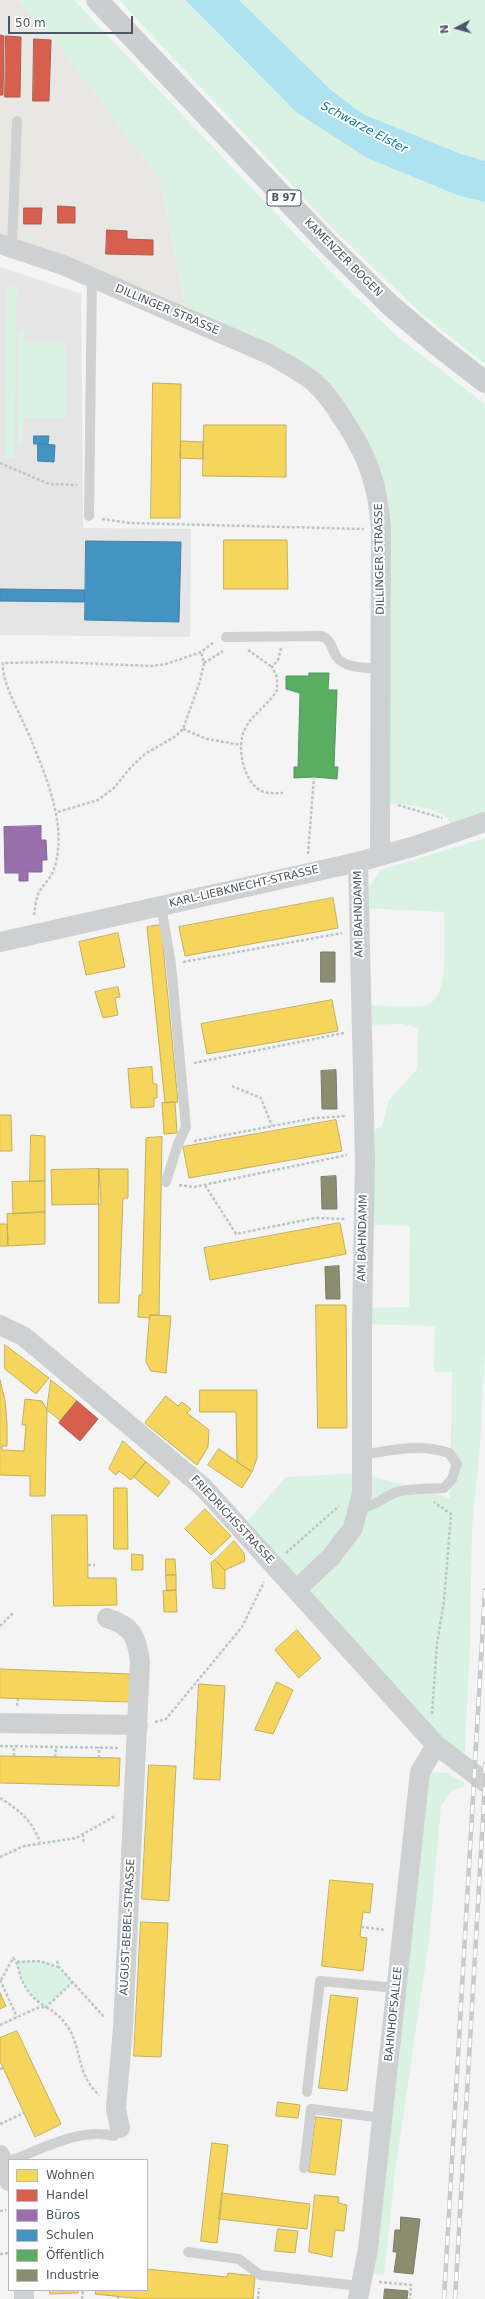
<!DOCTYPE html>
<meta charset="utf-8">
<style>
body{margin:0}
#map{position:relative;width:485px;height:2299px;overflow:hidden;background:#f4f4f4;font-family:"DejaVu Sans",sans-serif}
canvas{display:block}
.legend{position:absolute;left:8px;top:2159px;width:140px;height:132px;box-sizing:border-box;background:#fff;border:1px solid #b7bbc0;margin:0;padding:5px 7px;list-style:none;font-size:12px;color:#4a5661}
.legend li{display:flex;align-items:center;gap:8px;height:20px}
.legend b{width:20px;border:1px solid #b7bbc0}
.north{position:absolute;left:437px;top:8px;width:40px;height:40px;-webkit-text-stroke:3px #fff;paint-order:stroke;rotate:264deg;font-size:11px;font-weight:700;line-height:16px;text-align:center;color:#4a5661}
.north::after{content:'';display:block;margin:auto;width:14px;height:18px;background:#4a5661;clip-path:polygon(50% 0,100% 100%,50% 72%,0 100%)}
.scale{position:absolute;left:8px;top:16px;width:125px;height:18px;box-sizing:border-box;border:2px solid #4a5661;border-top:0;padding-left:5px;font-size:12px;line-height:14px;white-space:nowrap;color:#4a5661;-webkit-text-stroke:3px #fff;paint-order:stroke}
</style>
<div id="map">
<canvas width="485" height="2299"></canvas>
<ul class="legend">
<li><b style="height:11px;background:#f6d55c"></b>Wohnen</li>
<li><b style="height:11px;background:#d6604d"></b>Handel</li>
<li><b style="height:11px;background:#9970ab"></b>Büros</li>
<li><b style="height:11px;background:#4393c3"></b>Schulen</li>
<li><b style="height:11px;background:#5aae61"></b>Öffentlich</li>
<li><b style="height:11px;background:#8c8c6e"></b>Industrie</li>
</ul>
<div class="north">N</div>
<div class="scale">50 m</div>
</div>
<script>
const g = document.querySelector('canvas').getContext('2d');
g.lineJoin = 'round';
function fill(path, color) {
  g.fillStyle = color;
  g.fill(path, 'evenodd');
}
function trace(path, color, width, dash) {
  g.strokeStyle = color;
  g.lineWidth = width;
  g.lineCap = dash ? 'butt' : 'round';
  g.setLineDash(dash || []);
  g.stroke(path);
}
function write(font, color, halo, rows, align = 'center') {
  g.font = font + ' "DejaVu Sans",sans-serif';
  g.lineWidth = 4;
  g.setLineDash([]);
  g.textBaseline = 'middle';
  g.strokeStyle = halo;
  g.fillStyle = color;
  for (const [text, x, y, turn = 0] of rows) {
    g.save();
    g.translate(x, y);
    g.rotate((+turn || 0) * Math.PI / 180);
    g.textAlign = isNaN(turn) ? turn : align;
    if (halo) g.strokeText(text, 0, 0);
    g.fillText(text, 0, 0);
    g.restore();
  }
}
fill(new Path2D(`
 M0 0H18L53 36 160 180 186 310 0 235Z`), '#e8e7e3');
fill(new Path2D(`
 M0 267 81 294 83 528 191 529 190 637 0 635Z`), '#e6e5e6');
fill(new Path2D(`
 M18 0H74L333 274 398 337 485 404V819L457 830C453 827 450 822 447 818 431 804 393 803 373 804L376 558 370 481 333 401 186 310 160 180 53 36Z
 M119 0H184L296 112 367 158 457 195 485 202V364L423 315 335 231Z
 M239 0H485V161L461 154 363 114 332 91Z
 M7 287H17L14 458H5Z
 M19 330H24V343H66V418H24L23 413V445H18Z
 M485 838V1349L480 1445 472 1528 470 1644 464 1766 297 1590 359 1507 296 1589 242 1527 286 1477 362 1473 450 1498 452 1372H434L435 1326 362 1324V1308L409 1307 410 1226 372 1225 375 1135V1130L382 1126 389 1100 417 1069 418 1028 403 1024 363 1025 362 1005C381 1005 407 1008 426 1005 451 1000 444 932 444 912L360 908 372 882 381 870Z
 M421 1772 447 1773 464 1783V1787L452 1790 441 1806 429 1940 395 2172 384 2275 370 2273Z
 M23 1961C49 1961 55 1963 73 1982L46 2007C29 1996 21 1982 17 1962Z`), '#d9f2e3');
fill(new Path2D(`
 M185 0H239L332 91 363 114 461 154 485 161V202L457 195 367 158 296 112Z`), '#aee2f0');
const homes = new Path2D(`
 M153 383 181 384 180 518H151Z
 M204 425H286V477L203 476Z
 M181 441 203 442V459L180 458Z
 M224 540H287L288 589H224Z
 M333 898 338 928 185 956 179 927Z
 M161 925 178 1102 165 1103 147 927Z
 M118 933 125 967 86 975 79 942Z
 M118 987 120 997 115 998 118 1015 103 1018 95 992Z
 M332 1000 338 1031 207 1054 201 1024Z
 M152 1067 153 1084H157V1098H154V1107L131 1108 128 1069Z
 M175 1102 177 1133 164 1134 162 1103Z
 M0 1115H11L12 1151H0Z
 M336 1120 342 1151 189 1178 183 1147Z
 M31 1135 45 1136V1181L30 1182Z
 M162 1137 159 1315H150V1318L138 1317 139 1295H142L146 1138Z
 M99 1169 101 1204 52 1205 51 1170Z
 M99 1169H128V1198H123L119 1303H99Z
 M45 1181V1212L13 1214 12 1182Z
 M45 1212V1244L8 1246 7 1214Z
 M340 1223 346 1254 210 1280 204 1248Z
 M0 1224H7L8 1246H0Z
 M316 1305H346L347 1428H318Z
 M150 1315 171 1316 166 1373 151 1371 146 1362Z
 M5 1345 49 1378 36 1394 5 1369Z
 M0 1380 5 1400 7 1424V1446H2V1450L24 1451 26 1425H22L25 1399 42 1401 47 1410 45 1496H30V1476L0 1475Z
 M51 1380 77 1401 61 1421 47 1410Z
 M200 1390H257V1458L252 1472 237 1462 236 1412H200Z
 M166 1396 178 1406 182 1402 191 1409 187 1413 209 1430 208 1447 197 1465 145 1423Z
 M123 1441 146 1462 131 1480 119 1471 116 1475 109 1469Z
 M219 1449 252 1472 242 1488 208 1465Z
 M146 1462 170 1482 158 1497 134 1477Z
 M114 1488H127L128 1549H114Z
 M205 1509 231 1536 211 1555 185 1529Z
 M52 1515H87L88 1578H116L117 1605 54 1606Z
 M234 1541 244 1553 245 1561 225 1570 215 1560Z
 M132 1554 143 1555V1570H132Z
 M166 1559H175L176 1575H166Z
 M215 1560 225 1570V1589L213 1588 211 1563Z
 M166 1575H176V1590L167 1591Z
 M176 1590 177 1612H164L163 1591Z
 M297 1630 321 1658 299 1678 275 1650Z
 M0 1669 130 1674 129 1702 0 1698Z
 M277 1682 293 1690 273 1734 255 1730Z
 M199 1684 225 1686 220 1780 194 1779Z
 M0 1756 120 1758 119 1786 0 1783Z
 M149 1765 176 1766 169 1901 142 1899Z
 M330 1880 373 1884 370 1913 363 1912 361 1927 360 1937 367 1938 363 1971 322 1966Z
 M141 1922 168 1923 161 2057 134 2056Z
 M0 1993 6 2006 0 2009Z
 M331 1995 358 1998 347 2091 319 2088Z
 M17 2031 61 2124 35 2137 0 2061V2038Z
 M278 2102 300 2105 298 2118 276 2116Z
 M316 2117 342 2120 335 2175 309 2172Z
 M212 2143 228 2145 217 2243 201 2241Z
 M222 2193 310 2204 307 2229 219 2219Z
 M315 2195 339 2197 338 2203 347 2205 344 2231 335 2230 332 2257 309 2252Z
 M278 2229 298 2231 295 2253 275 2251Z
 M147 2269 227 2277 228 2273 255 2276 253 2299H142L95 2294 96 2290H147Z
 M50 2290H78V2293L50 2294Z`);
fill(homes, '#f6d55c');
trace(homes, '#c2af5e', 1);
const shops = new Path2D(`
 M0 35 4 36 3 95H0Z
 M6 36 21 37 20 97H5Z
 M34 39 51 40 49 101H33Z
 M58 206 75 207V223H58Z
 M24 208H42L41 224H24Z
 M107 230 127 231V239L153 240V255L106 254Z
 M77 1401 98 1419 80 1441 59 1423Z`);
fill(shops, '#d6604d');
trace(shops, '#ac5d53', 1);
const offices = new Path2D(`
 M41 826V840H46L47 860H42V872H28V881H19V873H5L4 827Z`);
fill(offices, '#9970ab');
trace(offices, '#816895', 1);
const schools = new Path2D(`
 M34 436H49L48 444H34Z
 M38 444 55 445 54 462 38 461Z
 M86 541 181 542 179 622 85 620Z
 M0 589 85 590V602L0 601Z`);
fill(schools, '#4393c3');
trace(schools, '#4581a6', 1);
const public = new Path2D(`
 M309 673H329L328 690H337L334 767H338L337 779 314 777 294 778V767H298L300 693 286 689V676H309Z`);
fill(public, '#5aae61');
trace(public, '#559461', 1);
const industry = new Path2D(`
 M321 952H335V982H321Z
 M336 1070 337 1109H322L321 1071Z
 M336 1176 337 1209H322L321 1177Z
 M339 1266 340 1299H326L325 1267Z
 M401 2217 420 2219 413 2274 394 2272 397 2252H393L395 2230H400Z
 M385 2289 408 2291 407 2299H384Z`);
fill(industry, '#8c8c6e');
trace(industry, '#787c6a', 1);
trace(new Path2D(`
 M0 463 49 484 77 485
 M102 519 130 523 364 529
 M281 648 278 660 272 667 277 677V690C269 705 253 713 245 729 236 746 243 781 261 791 268 794 276 793 283 793
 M248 650 272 667
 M204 663 223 651
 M183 729 207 739 241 745
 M398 805 442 818
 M58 812 98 800 114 788 131 767 145 754 176 736 183 729 200 681 204 663 201 652
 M308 854 314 777
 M34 915C35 908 36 898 39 892 44 884 51 878 54 869 68 828 47 779 32 742 25 723 0 681 3 663L55 662 151 666 166 664 201 652 214 642
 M183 962 342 933
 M194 1063 344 1033
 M232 1086 261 1098 272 1126
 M194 1141 315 1118 347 1116
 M179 1185 194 1187 347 1155
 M205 1185 236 1234 315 1218 346 1219
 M286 1553 339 1506
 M88 1565H95
 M0 1626 14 1612
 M17 1706 18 1699
 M432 1714 437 1644 444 1601 451 1514 434 1502
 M155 1722 166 1719 242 1627 264 1582
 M0 1746 119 1748
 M14 1756V1746
 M55 1757 56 1747
 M99 1758V1747
 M0 1798C20 1811 31 1819 40 1842
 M83 1834 84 1844
 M0 1857 24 1846 76 1838 115 1816
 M361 1927 386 1930
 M57 1961 59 1967 105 2018
 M17 1962 40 1961 58 1967
 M0 1980 17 2017
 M1 1980 13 1958C18 1963 18 1968 20 1975 25 1990 33 1999 46 2007L73 1982
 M0 2025 37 2008 46 2007C89 2032 69 2068 99 2095
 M0 2069 3 2068
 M0 2124 24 2113
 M0 2211 6 2210
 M0 2254 9 2253
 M379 2282 411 2285 410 2299
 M82 2299 83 2290
 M118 2299V2297
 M258 2299 259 2288`), '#bcc7c4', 2.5, [3, 2]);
trace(new Path2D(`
 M12 247 17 121
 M89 516 92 278
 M226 637 322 636C332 641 331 647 336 656 344 669 368 668 381 669
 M161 906 171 964 186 1127 178 1144 166 1182
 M360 1507C374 1508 384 1496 397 1492 412 1488 429 1489 444 1488L452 1479 457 1464 449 1453C422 1443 390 1450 362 1455
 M307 2092 320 1981 397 1988
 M12 2160C42 2149 81 2127 114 2136
 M304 2168 311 2109 383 2118
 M188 2252 239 2259 260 2275 360 2286`), '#ced0d2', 10);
trace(new Path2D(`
 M0 244 63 265 269 354C284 363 301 371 315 383 326 393 335 406 343 419 368 456 378 485 381 529L380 856
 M0 942 358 862 415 846 485 822
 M0 1325 23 1336 40 1350 204 1488 436 1745 485 1782
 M296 1590 331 1557 353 1528 362 1493V1324L365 1160 358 862
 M107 1618C132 1626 137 1636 140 1662L123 2028 117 2096 116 2109 120 2128
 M0 1723 138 1725
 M0 2155 9 2181
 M24 2299V2290
 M358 2299 368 2249 420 1772 436 1745`), '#ced0d2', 20);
trace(new Path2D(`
 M97 0 328 244 391 306 436 344 485 382`), '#caced1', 22);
const rail = new Path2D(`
 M485 1764V1778
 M444 2299 485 1590
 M455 2299 485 1783`);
trace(rail, '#c9cacc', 4.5);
trace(rail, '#fff', 3, [9]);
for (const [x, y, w] of [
 [284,198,34]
]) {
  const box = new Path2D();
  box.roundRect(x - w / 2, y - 8, w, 16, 3);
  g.fillStyle = '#fff';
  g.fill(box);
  trace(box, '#4a5661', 1);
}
write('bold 10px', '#4a5661', null, [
 ["B 97",284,198]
]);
write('11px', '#4a5661', '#fff', [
 ["KAMENZER BOGEN",343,258,45],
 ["DILLINGER STRASSE",167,310,23],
 ["DILLINGER STRASSE",380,559,-91],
 ["KARL-LIEBKNECHT-STRASSE",244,887,-13],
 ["AM BAHNDAMM",359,914,-91],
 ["AM BAHNDAMM",363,1238,-89],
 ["FRIEDRICHSSTRASSE",232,1520,47],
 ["AUGUST-BEBEL-STRASSE",128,1927,-87],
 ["BAHNHOFSALLEE",394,2014,-84]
]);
write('italic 12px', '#0c7c9b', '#fff', [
 ["Schwarze Elster",364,128,28]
]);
</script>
